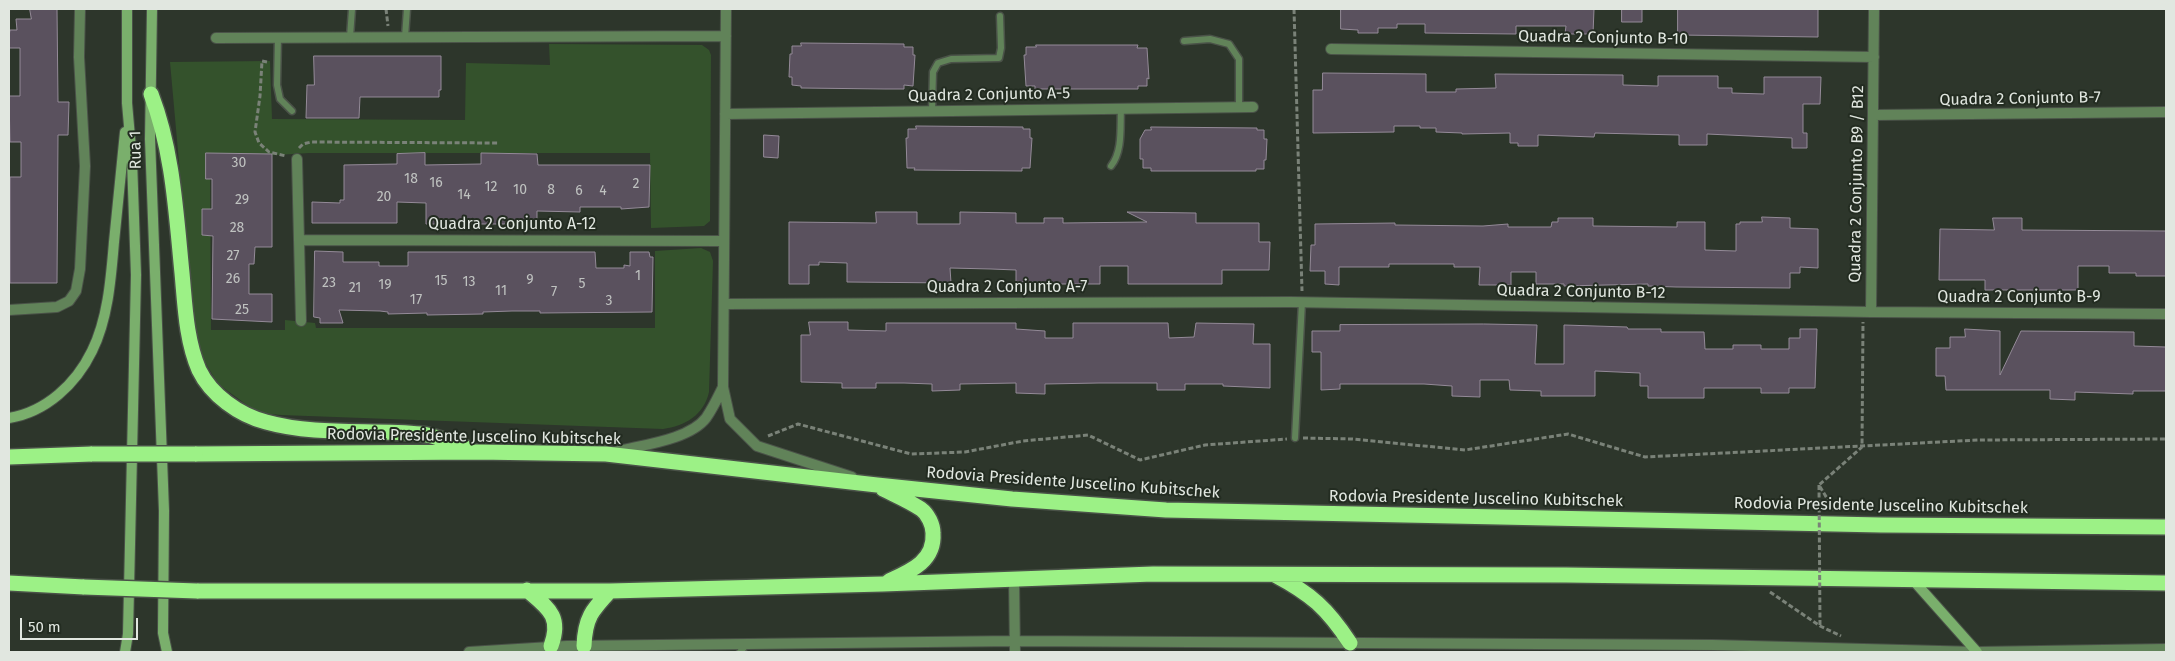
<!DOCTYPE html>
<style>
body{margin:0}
#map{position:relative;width:2175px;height:661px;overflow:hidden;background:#2d362b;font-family:"Fira Sans",sans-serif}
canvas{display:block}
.frame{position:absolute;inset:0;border:10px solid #e1e7e0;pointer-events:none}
.scale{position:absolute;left:20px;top:618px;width:118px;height:22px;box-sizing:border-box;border:2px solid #e1e7e0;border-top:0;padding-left:6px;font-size:15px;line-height:18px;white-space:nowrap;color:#e1e7e0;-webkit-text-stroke:4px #232c21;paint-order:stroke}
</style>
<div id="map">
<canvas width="2175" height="661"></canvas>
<div class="frame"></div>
<div class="scale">50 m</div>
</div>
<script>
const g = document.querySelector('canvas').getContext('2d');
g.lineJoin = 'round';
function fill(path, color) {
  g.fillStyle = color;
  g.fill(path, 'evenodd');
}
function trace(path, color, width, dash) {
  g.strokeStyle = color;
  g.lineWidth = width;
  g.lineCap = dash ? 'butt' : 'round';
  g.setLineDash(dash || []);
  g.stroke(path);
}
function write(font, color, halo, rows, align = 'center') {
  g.font = font + ' "Fira Sans",sans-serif';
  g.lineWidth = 4;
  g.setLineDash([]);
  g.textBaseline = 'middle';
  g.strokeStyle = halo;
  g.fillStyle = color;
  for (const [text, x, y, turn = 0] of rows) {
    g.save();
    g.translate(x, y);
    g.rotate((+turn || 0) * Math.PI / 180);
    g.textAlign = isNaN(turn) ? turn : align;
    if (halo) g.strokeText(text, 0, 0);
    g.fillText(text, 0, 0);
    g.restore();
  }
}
fill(new Path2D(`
 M549 44 702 45 709 50 711 55 710 221 704 226 651 228 650 153H309L210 159 211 330H285V320L315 323 316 328H655V251L701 248 710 252 713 261 709 392C704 415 685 426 663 429L281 415 258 413 218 384 202 357 194 329 170 62 270 61 272 119 465 120 466 63 550 65Z`), '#34522c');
const building = new Path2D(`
 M30 9H57L58 102H69L68 135H58L57 283H10V177H21V142H10L9 96H20V48H9V36L10 30H17L16 19H31Z
 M1341 9H1594L1593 34H1565L1566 26H1516V34L1425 33V24H1397V28H1378V33H1358V30L1341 29Z
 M1622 9H1642V22H1622Z
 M1678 9H1818V37L1678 35Z
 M801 43 904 44V47H913V55H915L913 86 904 85V89H885L801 88V86L792 85V77H789L790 54H792V46H801Z
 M1036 45H1138L1137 48H1147L1149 79 1147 78V86H1138V89H1035V86H1026L1024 55H1026V47H1036Z
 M314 56H441V90H439V97H360L359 118H306L307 85H314Z
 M1323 73 1426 74V92H1456V89L1496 88 1495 74 1623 75V85L1658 86V76H1718V88H1732V93L1764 94V77H1821L1820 104H1803V133H1807V148H1792V138L1707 134V145H1679V135L1595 133 1594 137 1538 135V146H1518V143H1510V133L1462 134V133L1436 132V128H1420V126H1394V132L1313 133V90H1322Z
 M916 126 1023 127V129H1030V138H1032L1030 168H1022V171L914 170 915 168H907L906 138H908V129H916Z
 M1151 127 1257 128V130H1264V139H1267L1266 160H1264V169H1256V171H1151V168H1143V159H1140V139L1145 130H1151Z
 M764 135 779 136 778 158 764 157Z
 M206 153 272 154V247H255L254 264H249V294H272V322L212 319 213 236 202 235V209H212V179H206Z
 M425 153V165L481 164V153L537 154 538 165H650L649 207 621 209V207H580V212L537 211V224H426V203L397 202V223H312V202L340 203V200H344V165L397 164V154Z
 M876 212H917V224H960V212L1016 213V223H1044V218H1063V223L1147 222 1127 212 1196 213V223H1259V242H1270L1269 270H1222V284H1128V266H1100V284H1044V282H1016V270L991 269 950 268 951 283 847 282V263L819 262V265H809V284H789V222L876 223Z
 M1762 217 1790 218V228L1818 229V268L1800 267V273H1790V288L1676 287 1648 286V284L1564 286V284H1536V272H1511V285H1479L1480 267H1454V264H1389V267H1339V285L1325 284V271H1310L1311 245H1315V224L1395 223V225L1483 226 1508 224V227H1551L1552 222H1558V218H1593V226L1677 227V222H1705V250L1736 251V224H1740V222H1762Z
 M1993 218H2022V230L2166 231V276H2136V273H2109V266H2078V290H1985V280H1939L1940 229 1994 230Z
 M315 251 343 252V262H379V266H408V252H595L596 268H624V265L630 266V252H649L650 257H653L652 312 540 313V311H512L483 312V314L427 315V313L388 314V312L380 311 339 310 343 323H320V318L314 317Z
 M809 322H848V330L886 331V323H1016V329L1045 331V338H1073V323H1168L1169 338 1194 337 1196 323 1254 324 1253 344H1270V388L1223 386V384H1185V390H1157V383H1099L1045 384V394L1016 393V383L960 384V390L932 391V384L904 383H876V388H842V383L801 382V335H810Z
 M1484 324 1537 325 1535 364H1564V325L1627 327 1628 329H1661V332H1704L1705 349H1733V345H1761V349H1789V338H1800V329H1817L1815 388H1789V393H1761V388H1704V398H1648V386H1640V373L1595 371V396H1541V391L1510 390 1509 380H1480V397L1452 396V386L1424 384H1340V389L1321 390V352H1312V331H1340V325Z
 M1965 329 2000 331V375L2021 331 2134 332V346L2166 347V391H2133V394L2075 392V400L2050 399V390H1946L1945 376H1936V348H1950V337H1965Z`);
fill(building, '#5a515e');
trace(building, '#948a98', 1);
const lane = new Path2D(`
 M278 37 277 85 280 99 292 111
 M350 37 352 9
 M405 37 407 9
 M1184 41 1210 39 1229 44 1239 59V107
 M932 111 933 72 938 63 951 59 999 58 1001 48 1000 16
 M1111 166C1123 151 1120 127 1121 109
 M1295 438 1302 302
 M740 652 747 644`);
const street = new Path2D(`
 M726 9 723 387 730 419 757 446 852 477
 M216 38 726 36
 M1331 49 1874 57
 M725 114 1253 107
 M1873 115 2166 112
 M297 159 301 321
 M299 240 724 241
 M724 304 1290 302 1871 312 2166 314
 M9 310 57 307 69 301 76 291 80 269 85 166 79 57 80 9
 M1871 312 1874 9
 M615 452C641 445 689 440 706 418 713 408 718 397 723 387
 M1014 578 1015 652
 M469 652 567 646 1016 641 1713 645 1977 652 2166 649`);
const secondary = new Path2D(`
 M152 9 150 139 164 511 163 633 167 652
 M9 418C46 412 76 384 92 351 108 319 111 278 114 242 118 205 121 169 125 132
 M1913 580 1977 652
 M125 652 128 634 136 275 132 160 127 103V9`);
const highway = new Path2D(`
 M151 94C173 151 176 213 182 273 185 305 186 340 199 370 211 395 239 415 266 422 316 436 370 429 421 434 435 435 450 443 464 447
 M195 454 477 452 606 454 877 485 1012 499 1166 510 1881 525 2166 527
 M9 457 92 454
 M883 489C895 495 909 501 921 509 928 514 933 525 933 533 935 561 911 571 889 581
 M1275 575C1311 594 1327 608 1350 643
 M9 583 84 587
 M527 590C548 608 562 616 551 646
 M197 591H610L883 584 1153 574 1566 575 2166 583
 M584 646C585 618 592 610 610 591`);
trace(lane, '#4a5248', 9);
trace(street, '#4a5248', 12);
trace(secondary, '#4a5248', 12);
trace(highway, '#4a5248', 18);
trace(new Path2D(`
 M386 9 388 26
 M1294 9 1302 291
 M267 62 262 61 260 96 255 132 259 143 269 152 286 156
 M299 148 303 144 311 142 498 143
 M768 436 798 424 911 454 965 452 1023 441 1088 435 1140 460 1205 445 1287 439
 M1303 438 1352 439 1465 450 1568 434 1645 457 1979 440 2166 439
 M1834 510 1819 485 1862 447 1863 322
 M1770 592 1820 626 1841 636`), '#7a8278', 3, [5, 2.5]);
trace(lane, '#618359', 6);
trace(street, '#618359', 10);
trace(secondary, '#7aaf6c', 10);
trace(highway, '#9cf186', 15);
const highwayBridge = new Path2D(`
 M92 454H195
 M84 587 197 591`);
trace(highwayBridge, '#4a5248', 18, []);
trace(new Path2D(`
 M1819 485 1820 626`), '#7a8278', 3, [5, 2.5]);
trace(highwayBridge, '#9cf186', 15);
write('14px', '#bfc2c0', null, [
 ["30",239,163],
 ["18",411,179],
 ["16",436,183],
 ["2",636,184],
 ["12",491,187],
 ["10",520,190],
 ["8",551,190],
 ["6",579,191],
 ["4",603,191],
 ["14",464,195],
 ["20",384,197],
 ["29",242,200],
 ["28",237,228],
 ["27",233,256],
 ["1",638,276],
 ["26",233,279],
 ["9",530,280],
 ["15",441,281],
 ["13",469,282],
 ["23",329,283],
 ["5",582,284],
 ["19",385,285],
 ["21",355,288],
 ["11",501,291],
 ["7",554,292],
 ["17",416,300],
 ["3",609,301],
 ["25",242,310]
]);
write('16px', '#e1e7e0', '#232c21', [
 ["Quadra 2 Conjunto B-10",1603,38,1],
 ["Quadra 2 Conjunto A-5",989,95,-1],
 ["Quadra 2 Conjunto B-7",2020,99,-1],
 ["Rua 1",136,150,-91],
 ["Quadra 2 Conjunto B9 / B12",1857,184,-89],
 ["Quadra 2 Conjunto A-12",512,225],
 ["Quadra 2 Conjunto A-7",1007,288],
 ["Quadra 2 Conjunto B-12",1581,292,1],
 ["Quadra 2 Conjunto B-9",2019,298],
 ["Rodovia Presidente Juscelino Kubitschek",474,437,1],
 ["Rodovia Presidente Juscelino Kubitschek",1073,483,4],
 ["Rodovia Presidente Juscelino Kubitschek",1476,499,1],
 ["Rodovia Presidente Juscelino Kubitschek",1881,506,1]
]);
</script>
